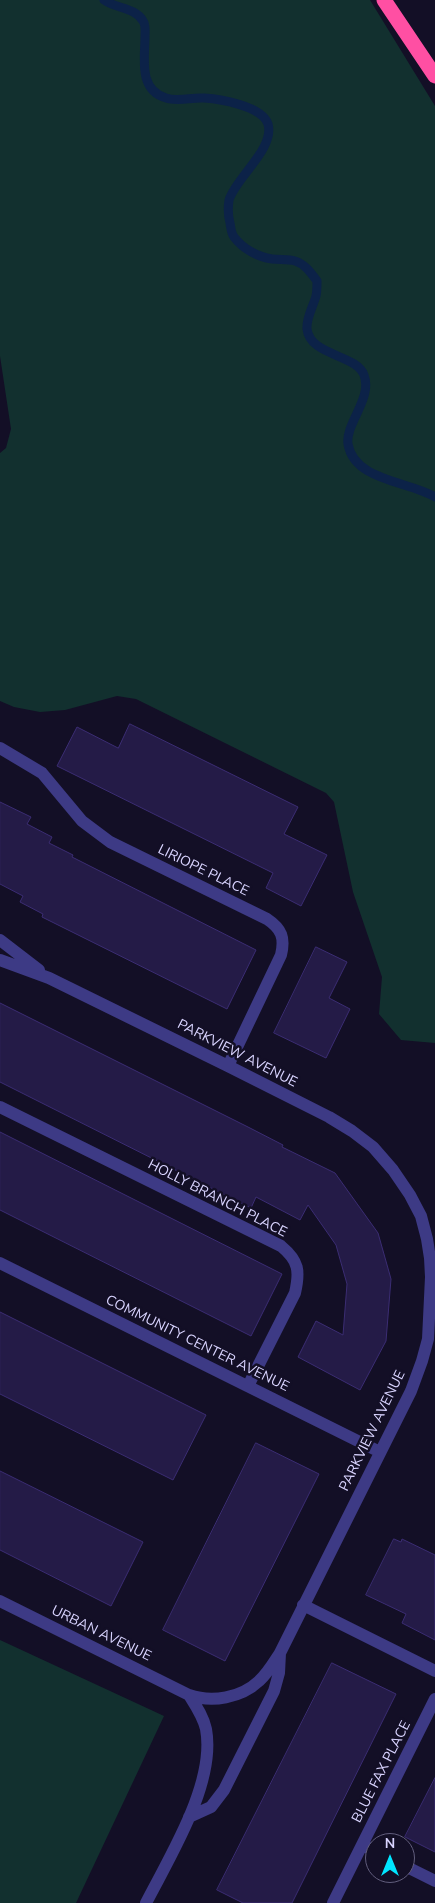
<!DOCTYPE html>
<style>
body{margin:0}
#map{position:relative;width:435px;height:1903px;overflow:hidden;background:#130f26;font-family:"Nunito Sans",sans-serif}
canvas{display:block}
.north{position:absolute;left:365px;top:1833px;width:50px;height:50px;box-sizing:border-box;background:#130f26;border:1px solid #625e7d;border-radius:50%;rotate:0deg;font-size:14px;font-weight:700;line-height:20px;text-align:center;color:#d9d4ff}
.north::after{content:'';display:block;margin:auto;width:18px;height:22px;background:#00e5ff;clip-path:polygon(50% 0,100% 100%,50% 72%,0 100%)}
</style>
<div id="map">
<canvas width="435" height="1903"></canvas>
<div class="north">N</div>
</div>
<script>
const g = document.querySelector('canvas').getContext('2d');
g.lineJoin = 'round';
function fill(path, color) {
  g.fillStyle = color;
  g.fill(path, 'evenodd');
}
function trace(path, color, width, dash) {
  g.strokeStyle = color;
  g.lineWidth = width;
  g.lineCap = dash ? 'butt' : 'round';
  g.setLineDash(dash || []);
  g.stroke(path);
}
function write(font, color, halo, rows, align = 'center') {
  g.font = font + ' "Nunito Sans",sans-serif';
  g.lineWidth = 5;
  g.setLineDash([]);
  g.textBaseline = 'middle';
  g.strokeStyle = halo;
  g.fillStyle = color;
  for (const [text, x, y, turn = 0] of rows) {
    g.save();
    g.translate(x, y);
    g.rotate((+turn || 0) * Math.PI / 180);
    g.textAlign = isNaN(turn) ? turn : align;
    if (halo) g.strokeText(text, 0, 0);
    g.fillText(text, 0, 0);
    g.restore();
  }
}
fill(new Path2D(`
 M0 0H370L435 106V1043L401 1040 379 1014 382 977 353 892 334 802 326 793 136 699 117 696 65 710 40 712 14 707 0 701V453L6 448 11 429 0 356Z
 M0 1640 164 1716 76 1903H0Z`), '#12302f');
trace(new Path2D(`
 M104 0C116 9 135 7 143 21 146 25 145 31 145 36 145 58 138 90 166 98 178 102 192 97 204 98 220 99 262 106 268 124 275 149 236 177 229 200 228 207 228 216 230 223 231 228 231 233 234 237 243 249 258 257 272 259 280 260 288 259 295 261 305 264 311 273 317 281 317 286 317 292 316 296 313 307 306 318 307 329 310 356 356 354 364 375 373 398 345 424 348 444 354 481 409 481 435 497`), '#0c2248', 9);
const building = new Path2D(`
 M130 724 298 807 284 834 327 855 301 906 266 888 273 873 57 766 77 727 118 748Z
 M0 802 31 817 27 824 52 837 49 843 73 855 72 857 256 950 227 1009 42 917 43 914 20 902 23 896 0 884Z
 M316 947 347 962 329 998 350 1009 326 1058 274 1033Z
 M0 1003 248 1127 283 1145 282 1147 335 1173 378 1233 391 1279 386 1341 360 1390 298 1357 316 1321 343 1335 347 1284 336 1245 308 1205 300 1220 256 1197 251 1208 0 1082Z
 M0 1132 282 1274 251 1336 0 1210Z
 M0 1312 206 1415 173 1480 0 1394Z
 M256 1443 319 1474 225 1661 163 1630Z
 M0 1471 143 1542 111 1606 0 1550Z
 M394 1539 401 1542 402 1539 435 1555V1640L402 1623 406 1614 366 1595Z
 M332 1663 396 1694 292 1903H243L217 1890Z
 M435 1778V1852L405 1837Z`);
fill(building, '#241b47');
trace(building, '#3b2d73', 1);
trace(new Path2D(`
 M0 748 42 773 82 821 110 842 267 919C282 929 285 938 281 955L228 1066
 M0 940 39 970
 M0 960 49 978 228 1066 329 1117 352 1131 373 1147 393 1170 410 1195 421 1216 427 1239 430 1258 431 1277 428 1339 422 1361 411 1391 280 1653C274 1662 268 1673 259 1681 241 1698 212 1703 189 1695
 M0 1107 281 1246C299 1261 300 1271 295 1293L248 1386
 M0 1263 380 1452
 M0 1601 189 1695C196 1706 203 1716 206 1729 216 1783 170 1856 146 1903
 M303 1605 435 1671
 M189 1817 211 1807 224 1790 274 1691 279 1673 280 1653
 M375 1851 362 1845 435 1699
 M405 1866 435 1881
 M333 1903 362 1845`), '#3d3a85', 12);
trace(new Path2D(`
 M384 0 435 76`), '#ff4fa3', 15);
write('14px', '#d9d4ff', '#130f26', [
 ["LIRIOPE PLACE",203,871,26],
 ["PARKVIEW AVENUE",237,1054,27],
 ["HOLLY BRANCH PLACE",217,1199,27],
 ["COMMUNITY CENTER AVENUE",197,1344,26],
 ["PARKVIEW AVENUE",373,1431,-64],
 ["URBAN AVENUE",101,1634,26],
 ["BLUE FAX PLACE",382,1772,-63]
]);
</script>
